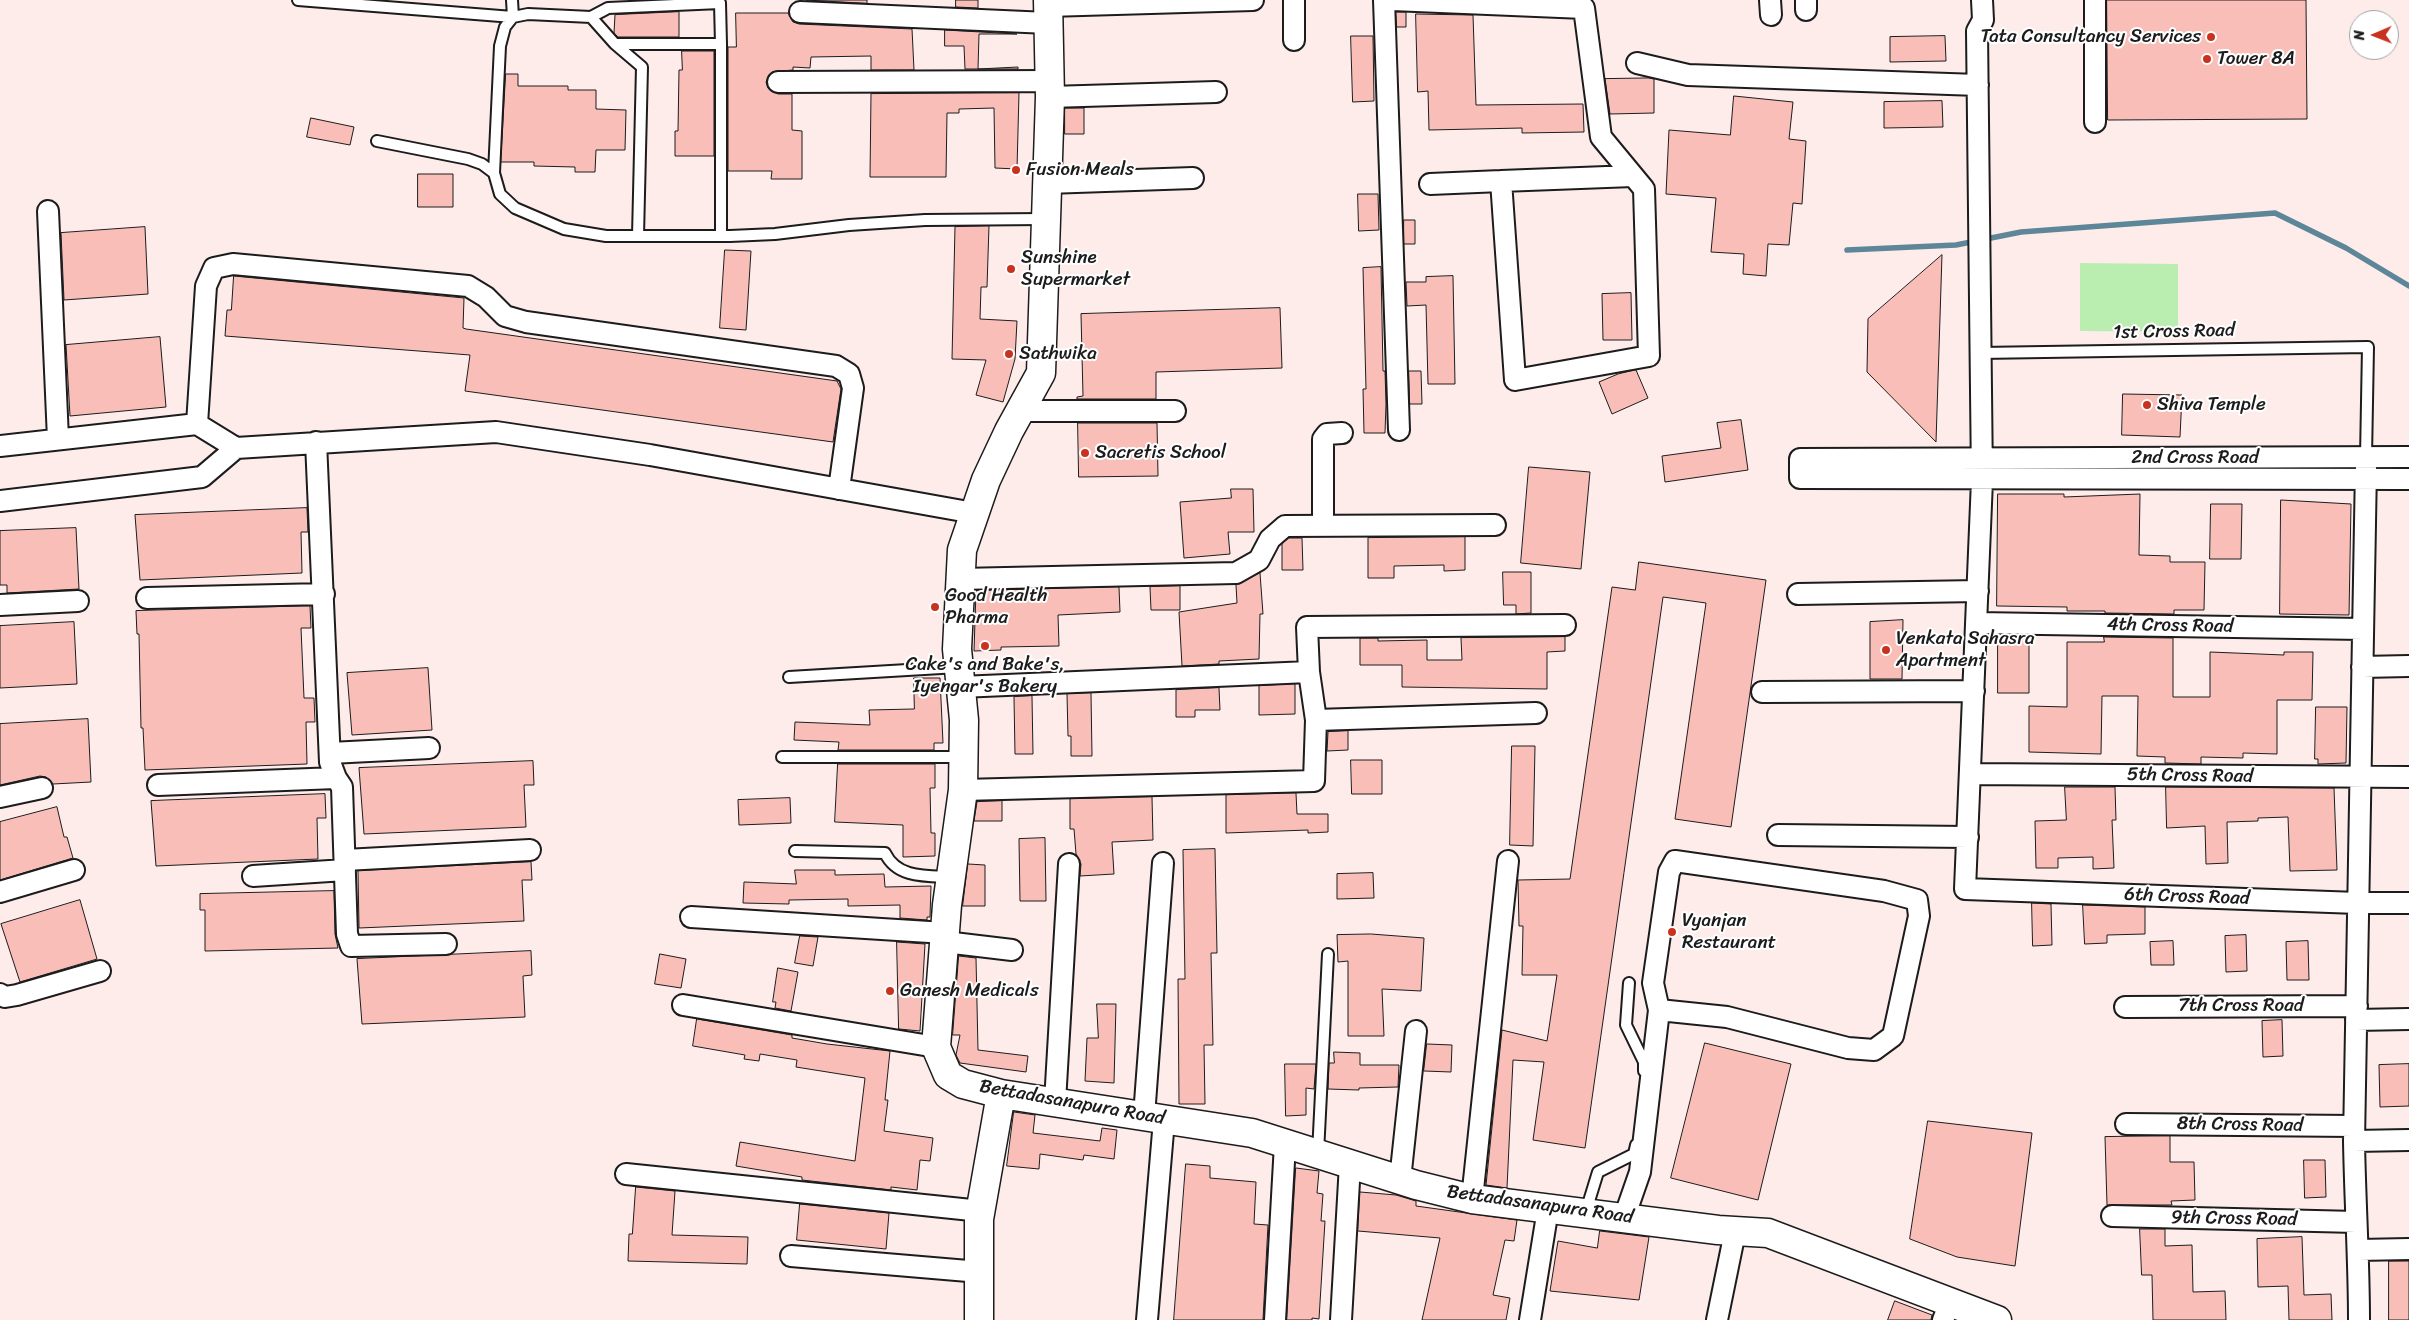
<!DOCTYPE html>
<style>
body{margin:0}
#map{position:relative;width:2409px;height:1320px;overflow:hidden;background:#feecea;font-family:Sriracha,sans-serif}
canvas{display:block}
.north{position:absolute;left:2349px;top:10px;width:50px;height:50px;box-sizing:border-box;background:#fff;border:1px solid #a4a4a4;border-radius:50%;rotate:269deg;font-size:14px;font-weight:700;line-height:20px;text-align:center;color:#1c1c1c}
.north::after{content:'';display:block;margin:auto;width:18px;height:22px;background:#c8321e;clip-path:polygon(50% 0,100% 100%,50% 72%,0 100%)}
</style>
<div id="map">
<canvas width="2409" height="1320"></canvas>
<div class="north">N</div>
</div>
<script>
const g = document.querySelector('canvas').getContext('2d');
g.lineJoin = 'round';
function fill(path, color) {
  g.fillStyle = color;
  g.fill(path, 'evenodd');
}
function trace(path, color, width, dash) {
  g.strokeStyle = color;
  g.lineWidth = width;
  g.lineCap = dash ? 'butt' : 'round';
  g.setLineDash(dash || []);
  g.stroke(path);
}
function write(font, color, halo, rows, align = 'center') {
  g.font = font + ' Sriracha,sans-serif';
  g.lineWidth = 4;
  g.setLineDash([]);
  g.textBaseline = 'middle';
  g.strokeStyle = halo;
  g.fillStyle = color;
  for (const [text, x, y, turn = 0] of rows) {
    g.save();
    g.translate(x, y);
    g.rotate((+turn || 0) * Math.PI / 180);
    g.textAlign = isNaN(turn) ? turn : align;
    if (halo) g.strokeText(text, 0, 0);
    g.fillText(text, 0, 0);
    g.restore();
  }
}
fill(new Path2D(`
 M2080 263 2178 264V332L2080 331Z`), '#b9eeb0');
trace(new Path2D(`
 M1847 250 1956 245 2021 232 2275 213 2346 248 2409 286`), '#5d8698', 5.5);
const building = new Path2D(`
 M806 0H867V3Z
 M956 0H978V8L956 7Z
 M2107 0H2306L2307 119 2108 120Z
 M679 12V37H618L614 33 615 15Z
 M1396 12H1406V27H1397Z
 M736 13H788L793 22 799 24 912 29 914 70H871V56L811 57 810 68 793 67V70L772 72 766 82 768 88 778 94H792V130L802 131V179H771L772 171H728V47H736Z
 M1416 14 1473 15 1476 105 1583 104 1584 132 1522 133V128L1429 130 1428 91 1418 92Z
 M945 30 1017 34H979L978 69 1018 67V69H965L964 46H945Z
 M1351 36H1373L1374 101 1353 102Z
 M1945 36 1946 61 1890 62V37Z
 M682 51H714V156H675V131H678L679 70H682Z
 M506 74H518V86H568V90H596V109L626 110 625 150H596L595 172H575V167L534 166V162H501Z
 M1649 78 1654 79V113L1610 114 1605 79Z
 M1019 93 1017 169 995 168 994 108 959 109V113H947L946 177H870L871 94Z
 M1734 96 1793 102 1789 139 1806 141 1802 204 1793 203 1789 245 1768 244 1766 276 1743 274 1744 254 1711 252 1716 198 1666 194 1669 130 1730 135Z
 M1942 101 1943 127 1884 128V102Z
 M1065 108H1084V134H1065Z
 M311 118 354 127 350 145 307 137Z
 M418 174H453V207H418Z
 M1358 194H1378L1379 230 1359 231Z
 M1404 220H1415V244H1404Z
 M989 226 987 287H981L980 319 1017 321 1015 359 1003 402 976 395 986 360 952 359 955 227Z
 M145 227 148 294 64 300 61 233Z
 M725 250 751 251 746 330 720 328Z
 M1942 255 1936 442 1867 372 1868 319Z
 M1381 267 1383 371H1385L1386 404 1385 433H1364L1363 389H1366L1363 268Z
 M234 276 464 298 463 328 466 329 837 381 841 389 833 442 465 391 470 355 225 336 227 310H231Z
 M1453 276 1455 384H1428L1426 305 1407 306 1406 282H1426V277Z
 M1631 293 1632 340H1603L1602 294Z
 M1280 308 1282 368 1156 372V399H1077V397L1083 396 1081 314Z
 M160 337 166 407 70 416 66 345Z
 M1636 370 1648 398 1612 414 1599 382 1618 374Z
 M1409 371H1421L1422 404H1410Z
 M2123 394 2182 395 2180 437 2122 435Z
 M1741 420 1748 470 1665 482 1662 456 1721 448 1717 423Z
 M1078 423H1157L1158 476 1079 477Z
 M1529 467 1590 472 1581 569 1521 563Z
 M1231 489H1253L1254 532H1228L1230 554 1184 558 1180 502 1231 498Z
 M1998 494H2064V497L2140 494 2139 555 2170 556V562H2205L2204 610H2174V614L2105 613V611H2067V607L1997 606Z
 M2281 500 2351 504 2349 615 2280 614Z
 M2211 504H2242L2241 559H2210Z
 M307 508 308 532H301L302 573 140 580 135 515Z
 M76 528 79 589 7 593V585H0V531Z
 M1465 537V570L1444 571V565L1394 566V578H1368V538Z
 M1289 538H1302L1303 570H1282V544Z
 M1639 562 1766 580 1731 827 1675 819 1706 603 1663 597 1585 1148 1533 1140 1544 1062 1513 1060 1507 1188 1486 1185 1502 1030 1547 1041 1557 975H1522L1523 926H1519L1518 880 1570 879 1612 587 1635 590Z
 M1503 572H1531V613L1516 614V605H1504Z
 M1260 573 1263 614H1260L1259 659 1219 661V664L1182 666 1179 612 1237 603 1236 585Z
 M1180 586V610H1151L1150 587Z
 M1119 587 1120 612 1058 615 1059 646 1001 647V650L974 651 976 591Z
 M310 606 311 628H301L304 698H314L315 722H306L307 764 145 770 143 728H141L139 634H137L136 611Z
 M1903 620 1902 679H1870V622Z
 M74 622 77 684 0 688V626Z
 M1565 637V651L1547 652V689L1402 687V665H1360V638H1378V641L1427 640V660H1462L1461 638Z
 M2104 637 2173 638V697H2210V652L2284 655V652H2313L2312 700H2277V754L2243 753V758L2201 757V764L2165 763V757L2137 756 2138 696H2102L2101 754 2029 752V706L2067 707V642H2104Z
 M1998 639H2029V693H1998Z
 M428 668 432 730 352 735 347 673Z
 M914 678H940L943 743H934V750H838L839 742 794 740 795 722 870 725 869 710 914 709Z
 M1295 684V714L1259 715V686Z
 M1219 688 1220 710H1195V717H1176V690Z
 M1091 693 1092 756H1071V736H1068L1067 694Z
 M1032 696 1033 754H1015L1014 697Z
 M2316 707H2347L2346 763 2318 764V759H2315Z
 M88 719 91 782 53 784 46 777 40 776 0 785V724Z
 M1348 731V750L1327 751 1328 732Z
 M1512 746H1535L1533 846 1510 845Z
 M1351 760H1382V794H1352Z
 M533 761 534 785H524L526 827 364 834 359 768Z
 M838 764H935V788H930L931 833H935V856L903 857V825L835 822Z
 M2065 787H2115L2116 820H2112L2114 868 2093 869V857L2058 858V868H2036L2035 821 2066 820Z
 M2166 787 2334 788 2337 870 2290 871 2288 817 2258 818V821L2227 822 2228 863 2206 864 2205 826 2167 828Z
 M1296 793 1297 814H1328V832L1308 833V830L1226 833V795Z
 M325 794 326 818H317L318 859 156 866 151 801Z
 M1152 797 1153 840 1112 842 1114 874 1080 876 1081 864 1076 854 1074 829H1070V799Z
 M790 798 791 823 739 825 738 800Z
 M1002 801V821H974L977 802Z
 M57 807 64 837H67L73 858 0 880V822Z
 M1045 838 1046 901H1020L1019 839Z
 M1215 849 1217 953H1211L1213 1045H1204L1205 1104H1179L1178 979H1185L1183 850Z
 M531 862 532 880H522L524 921 359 928 358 871Z
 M968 864 985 865V906H963Z
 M795 870H835V875L884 874 885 887 931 886 930 917H927V920L900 918V905L848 906V899L789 900V904L743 903 744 882 796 884Z
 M1373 873 1374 898 1337 899V874Z
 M334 891 335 934 338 948 205 951V910H200V894Z
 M80 900 97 959 20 982 1 924Z
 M2032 903 2051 904 2052 945 2033 946Z
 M2083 905 2145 907V934L2107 935V943L2085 944Z
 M1371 934 1424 938 1421 991 1382 989 1384 1036H1348V961L1338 962 1337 935Z
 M2246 935 2247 971 2226 972 2225 936Z
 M800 936 818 937 813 966 795 963Z
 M2173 941 2174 965H2151L2150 942Z
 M2308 941 2309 980H2287L2286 942Z
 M897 942 925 944 920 1031 899 1029Z
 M531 951 532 975 523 976 525 1017 362 1024 357 959Z
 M660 954 686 959 681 988 655 984Z
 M959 956 976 958 978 1050 1028 1056 1026 1072 960 1063 956 1055 960 1035H953Z
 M778 968 798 972 791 1011 775 1008 776 1002H773Z
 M1097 1004H1116L1114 1083 1085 1081 1087 1038H1098Z
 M697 1019 792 1035V1038L827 1044 890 1051 885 1100H888L884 1131 933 1138 930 1161 920 1160 917 1190 891 1187V1190L802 1180V1177L736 1166 740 1142 855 1161 865 1078 796 1067 797 1060 760 1054 759 1061 744 1059 745 1055 693 1046Z
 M2282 1020 2283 1056 2263 1057 2262 1021Z
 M1705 1043 1791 1064 1758 1200 1671 1178Z
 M1427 1044 1452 1045 1451 1072 1424 1071Z
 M1334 1052 1360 1053V1065H1399L1398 1087 1359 1088V1090L1328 1089 1329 1063H1334Z
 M1285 1064H1316L1314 1089 1306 1088V1115L1286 1116Z
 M2409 1064V1106L2380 1107 2379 1065Z
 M1014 1112 1035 1115 1033 1133 1100 1141 1102 1128 1117 1130 1114 1159 1084 1155 1083 1160 1040 1154 1039 1169 1007 1166Z
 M1928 1121 2032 1133 2015 1266 1957 1257 1910 1239Z
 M2170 1136V1162H2194L2195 1200 2171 1201 2172 1205H2107L2105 1137Z
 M2304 1160H2325L2326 1197 2305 1198Z
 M1186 1164 1210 1166V1178L1256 1182 1254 1224 1268 1225 1263 1320H1174Z
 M1296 1168 1319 1171 1317 1193 1323 1194 1321 1221H1325L1319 1319 1312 1318V1320H1287Z
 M636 1187 675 1191 672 1235 748 1237 747 1264 628 1261 629 1234H632Z
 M1360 1192 1396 1195 1416 1201V1206L1517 1220 1514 1241 1505 1240 1493 1295 1510 1298 1506 1320H1422L1440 1238 1358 1231Z
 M800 1204 889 1213 886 1249 797 1240Z
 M2140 1229H2165V1246L2192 1245 2193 1292 2225 1291 2226 1320H2153L2152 1275H2142Z
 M1600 1231 1649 1237 1639 1300 1550 1291 1558 1241 1597 1248Z
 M2302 1237 2304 1295 2331 1294 2332 1320H2289L2288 1286 2258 1287 2257 1239Z
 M2389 1261H2409V1320H2389Z
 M1895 1301 1932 1315 1931 1320H1888Z`);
fill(building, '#fabeb8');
trace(building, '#1c1c1c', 1);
const lane = new Path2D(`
 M298 0 513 17 512 0
 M591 17 615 44 642 67 638 236
 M615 44H721V235
 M721 44 720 3 608 8 591 17 528 14 513 17 505 27 500 46 494 173 500 194 515 208 564 229 606 236H730L775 234 849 225 925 220 1044 219
 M377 141 468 159 482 164 494 173
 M1980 353 2368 347 2366 457
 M789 677 958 667
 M782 757H963
 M795 851 885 853C897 878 925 876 950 877
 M1629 983 1626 1025 1644 1062V1071
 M1318 1153 1328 954
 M1586 1211 1598 1172 1634 1154 1636 1145`);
const street = new Path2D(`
 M1294 0V40
 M1384 0 1399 430
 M1392 0 1584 8 1601 137 1644 189 1649 356 1515 380 1501 181 1633 176
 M1770 0 1771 15
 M1982 0 1983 20 1977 31 1982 480 1965 889 2358 903H2409
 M1048 6 1253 0
 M1806 10V0
 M800 12 1048 23
 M1637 63 1688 75 1978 85
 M778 82 1050 81
 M1050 97 1216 92
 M2095 122V0
 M1047 183 1193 178
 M1430 184 1501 181
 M48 211 58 439
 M1020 411H1175
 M197 424 206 286 214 268 233 264 468 286 486 297 505 316 526 322 836 366 849 374 853 388 839 489
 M316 442 330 762 336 778 342 787 347 934 351 946 446 944
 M0 446 197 424 236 448
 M2409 457 1800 459V478L2409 479
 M0 501 202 477 236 448 496 432 650 455 974 513
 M1323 526V439L1327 434 1342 433
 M960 579 1236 573 1259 560 1270 539 1285 526 1495 525
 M1798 594 1978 591
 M147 598 324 594
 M0 605 78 601
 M1977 623 2363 629
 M2362 667 2409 666
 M1309 672 1307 627 1565 625
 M960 687 1309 672 1316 720 1536 713
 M1762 692 1974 691
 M330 753 429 748
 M1971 774 2409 777
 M158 785 336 778
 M963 790 1314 781 1316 720
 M0 797 42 788
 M1778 835 1968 837
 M345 860 530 850
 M253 876 345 870
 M0 892 74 870
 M691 917 945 933
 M945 942 1012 950
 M0 994 5 997 17 995 100 971
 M683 1005 936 1047
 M2125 1007 2357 1006
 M2356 1020 2409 1019
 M1055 1102 1069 864
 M1144 1116 1163 863
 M2126 1124 2354 1126
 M2354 1141 2409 1140
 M626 1174 981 1211
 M1400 1180 1416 1031
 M1472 1199 1508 861
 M2112 1216 2356 1222
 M1624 1218 1640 1172 1659 1010 1653 983 1669 872 1675 861 1884 891 1917 900 1919 916 1893 1036 1874 1050 1848 1048 1727 1017 1659 1010
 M2359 1250 2409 1249
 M791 1256 980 1272
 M1147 1320 1164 1120
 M1275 1320 1285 1144
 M1341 1320 1350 1164
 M1530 1320 1548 1209
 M1717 1320 1735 1232
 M1943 1320 1950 1302
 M2359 1320C2359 1260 2355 1201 2354 1141L2366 467`);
const secondary = new Path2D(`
 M1048 0 1050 97 1041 373 1009 431 986 480 962 550 957 649 964 720 963 790 947 905 936 1047 948 1075 963 1084 1001 1094 1252 1133 1416 1185 1472 1199 1718 1230 1768 1233 1997 1320
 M979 1320V1219L1001 1094`);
trace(lane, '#1c1c1c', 14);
trace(street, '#1c1c1c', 24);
trace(secondary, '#1c1c1c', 31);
trace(lane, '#fff', 10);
trace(street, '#fff', 20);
trace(secondary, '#fff', 28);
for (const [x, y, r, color] of [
 [2211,37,5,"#c8321e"],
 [2207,59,5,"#c8321e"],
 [1016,170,5,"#c8321e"],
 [1011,269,5,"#c8321e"],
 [1009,354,5,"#c8321e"],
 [2147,405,5,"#c8321e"],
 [1085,453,5,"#c8321e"],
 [935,607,5,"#c8321e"],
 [985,646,5,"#c8321e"],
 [1886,650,5,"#c8321e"],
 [1672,932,5,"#c8321e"],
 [890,991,5,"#c8321e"]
]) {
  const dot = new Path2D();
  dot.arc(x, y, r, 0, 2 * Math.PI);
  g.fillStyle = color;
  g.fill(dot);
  trace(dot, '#fff', 2);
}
write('19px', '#1c1c1c', '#fff', [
 ["Tata Consultancy Services",2201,37,"right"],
 ["Tower 8A",2217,59],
 ["Fusion Meals",1026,170],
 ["Sunshine",1021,258],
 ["Supermarket",1021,280],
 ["Sathwika",1019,354],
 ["Shiva Temple",2157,405],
 ["Sacretis School",1095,453],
 ["Good Health",945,596],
 ["Pharma",945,618],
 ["Venkata Sahasra",1896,639],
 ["Apartment",1896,661],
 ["Cake's and Bake's,",985,665,"center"],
 ["Iyengar's Bakery",985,687,"center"],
 ["Vyanjan",1682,921],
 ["Restaurant",1682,943],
 ["Ganesh Medicals",900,991]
], 'left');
write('19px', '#1c1c1c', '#fff', [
 ["1st Cross Road",2174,332,-1],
 ["2nd Cross Road",2195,458],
 ["4th Cross Road",2170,626,1],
 ["5th Cross Road",2190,776,1],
 ["6th Cross Road",2187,897,2],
 ["7th Cross Road",2241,1006],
 ["Bettadasanapura Road",1072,1103,10],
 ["8th Cross Road",2240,1125,1],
 ["Bettadasanapura Road",1540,1205,8],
 ["9th Cross Road",2234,1219,1]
]);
</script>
